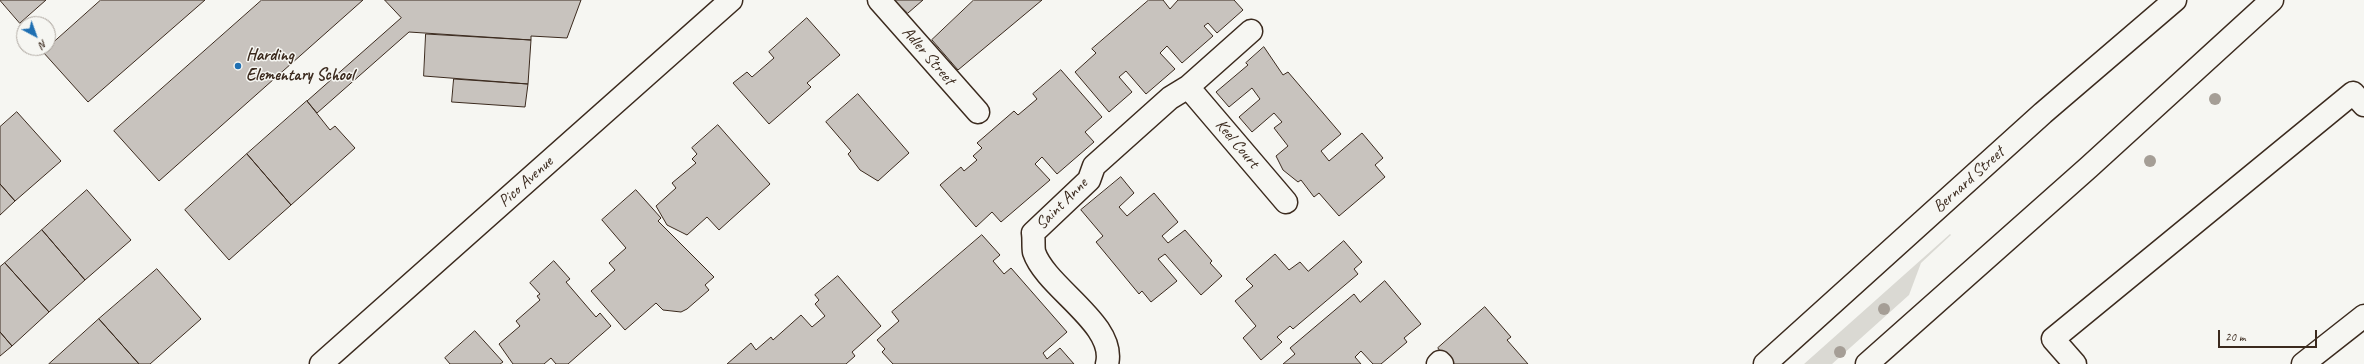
<!DOCTYPE html>
<style>
body{margin:0}
#map{position:relative;width:2364px;height:364px;overflow:hidden;background:#f6f6f2;font-family:Caveat,sans-serif}
canvas{display:block}
.north{position:absolute;left:16px;top:16px;width:40px;height:40px;box-sizing:border-box;background:#f6f6f2;border:1px solid #aba49d;border-radius:50%;rotate:139deg;font-size:11px;font-weight:700;line-height:16px;text-align:center;color:#3b2a1e}
.north::after{content:'';display:block;margin:auto;width:14px;height:18px;background:#1f6fb2;clip-path:polygon(50% 0,100% 100%,50% 72%,0 100%)}
.scale{position:absolute;left:2218px;top:330px;width:99px;height:18px;box-sizing:border-box;border:2px solid #3b2a1e;border-top:0;padding-left:5px;font-size:12px;line-height:14px;white-space:nowrap;color:#3b2a1e;-webkit-text-stroke:3px #f6f6f2;paint-order:stroke}
</style>
<div id="map">
<canvas width="2364" height="364"></canvas>
<div class="north">N</div>
<div class="scale">20 m</div>
</div>
<script>
const g = document.querySelector('canvas').getContext('2d');
g.lineJoin = 'round';
function fill(path, color) {
  g.fillStyle = color;
  g.fill(path, 'evenodd');
}
function trace(path, color, width, dash) {
  g.strokeStyle = color;
  g.lineWidth = width;
  g.lineCap = dash ? 'butt' : 'round';
  g.setLineDash(dash || []);
  g.stroke(path);
}
function write(font, color, halo, rows, align = 'center') {
  g.font = font + ' Caveat,sans-serif';
  g.lineWidth = 3;
  g.setLineDash([]);
  g.textBaseline = 'middle';
  g.strokeStyle = halo;
  g.fillStyle = color;
  for (const [text, x, y, turn = 0] of rows) {
    g.save();
    g.translate(x, y);
    g.rotate((+turn || 0) * Math.PI / 180);
    g.textAlign = isNaN(turn) ? turn : align;
    if (halo) g.strokeText(text, 0, 0);
    g.fillText(text, 0, 0);
    g.restore();
  }
}
fill(new Path2D(`
 M1950 234 1951 235 1921 263 1909 295 1832 364H1804Z`), '#dad9d3');
const building = new Path2D(`
 M0 0H46L20 23Z
 M101 0H205L88 102 43 52Z
 M262 0H363L159 181 114 131Z
 M385 0H581L567 38 531 36V40L409 32 317 113 307 101 401 18Z
 M894 0H923L908 13Z
 M974 0H1042L958 70 932 40Z
 M1149 0H1163L1170 9 1178 0H1234L1243 10 1217 33 1208 23 1204 26 1213 36 1182 63 1167 46 1160 53 1175 69 1146 94 1126 71 1119 77 1132 92 1109 112 1075 72 1096 53 1092 49Z
 M807 18 840 55 807 83 811 87 769 124 733 83 747 72 752 77 774 58 769 52Z
 M426 34 531 40 528 84 424 76Z
 M1264 47 1283 75 1288 72 1341 134 1321 151 1329 161 1362 133 1383 158 1375 165 1385 177 1339 216 1319 193 1314 197 1301 180 1298 182 1283 170 1276 156 1288 146 1274 128 1282 122 1274 113 1252 132 1239 117 1260 99 1252 88 1229 107 1216 92 1248 65 1246 63Z
 M1061 70 1102 117 1085 132 1094 142 1057 174 1042 157 1035 164 1050 180 1001 222 992 212 976 227 940 185 961 167 964 171 977 160 973 156 982 148 977 143 1014 111 1018 115 1037 99 1033 94Z
 M454 79 528 84 525 107 452 102Z
 M858 94 909 153 878 181 860 170 848 154 851 151 826 122Z
 M307 101 330 130 335 126 355 148 291 205 247 154Z
 M17 112 61 161 15 201 0 184V127Z
 M718 125 770 184 719 230 707 217 687 235 667 225 656 206 676 188 672 183 696 163 692 159 697 154 692 148Z
 M247 154 291 205 229 260 185 210Z
 M1121 177 1134 193 1119 207 1127 216 1154 193 1178 222 1162 236 1168 243 1185 230 1212 261 1210 263 1222 276 1201 295 1165 254 1158 259 1177 281 1151 302 1142 291 1139 294 1096 242 1103 236 1081 210Z
 M0 184 15 201 0 215Z
 M87 190 131 240 85 280 42 230Z
 M636 190 661 218 658 221 714 277 705 285 709 290 687 309 681 312 663 310 656 303 625 330 591 291 615 270 609 263 626 248 602 220Z
 M42 230 85 280 49 312 5 263Z
 M982 235 1000 255 993 261 1004 274 1011 268 1067 332 1043 353 1047 359 1060 348 1074 364H893L882 352 885 349 877 340 899 321 892 312Z
 M1344 241 1362 262 1354 269 1358 274 1293 329 1290 326 1277 337 1282 342 1261 360 1243 338 1256 326 1235 301 1253 286 1246 279 1275 254 1289 270 1300 262 1308 271Z
 M554 261 570 279 566 282 596 317 600 313 611 326 568 364H556L551 358 544 364H513L499 344 520 326 516 321 540 300 537 296 540 294 530 283Z
 M5 263 49 312 12 346 0 332V267Z
 M157 269 201 319 150 364H139L99 319Z
 M838 276 881 326 852 352 855 356 846 364H727L751 343 756 350 771 337 773 340 801 315 812 327 825 316 815 304 819 300 815 295Z
 M1385 281 1421 324 1404 338 1407 342 1381 364H1373L1361 351 1355 357 1361 364H1283L1295 354 1290 348 1354 294 1360 302Z
 M1485 307 1511 337 1507 340 1528 364H1448L1438 348Z
 M99 319 139 364H49Z
 M475 331 503 362 500 364H450L445 358Z
 M0 332 12 346 0 356Z`);
fill(building, '#c8c3be');
trace(building, '#3b2a1e', 1);
const minor = new Path2D(`
 M879 0 978 112
 M1188 87 1286 202
 M321 364 731 0
 M1107 364C1117 324 1046 288 1034 252 1033 246 1034 239 1033 233L1089 180 1094 166 1170 98 1188 87 1251 31
 M1438 364 1440 362 1442 364
 M1765 364 2043 113 2175 0
 M1867 364 2089 167 2272 0
 M2075 364 2053 339 2353 93 2364 105
 M2303 364 2364 316`);
trace(minor, '#3b2a1e', 25);
trace(minor, '#f6f6f2', 22);
g.fillStyle = '#a59e96';
for (const [x, y] of [
 [2215,99],
 [2150,161],
 [1884,309],
 [1840,352]
]) {
  g.beginPath();
  g.arc(x, y, 6, 0, 2 * Math.PI);
  g.fill();
}
for (const [x, y, r, color] of [
 [238,66,4,"#1f6fb2"]
]) {
  const dot = new Path2D();
  dot.arc(x, y, r, 0, 2 * Math.PI);
  g.fillStyle = color;
  g.fill(dot);
  trace(dot, '#f6f6f2', 1.5);
}
write('bold 17px', '#3b2a1e', '#f6f6f2', [
 ["Harding",246,56],
 ["Elementary School",246,76]
], 'left');
write('17px', '#3b2a1e', '#f6f6f2', [
 ["Adler Street",928,56,49],
 ["Keel Court",1237,144,50],
 ["Bernard Street",1969,180,-42],
 ["Pico Avenue",526,182,-42],
 ["Saint Anne",1062,204,-45]
]);
</script>
